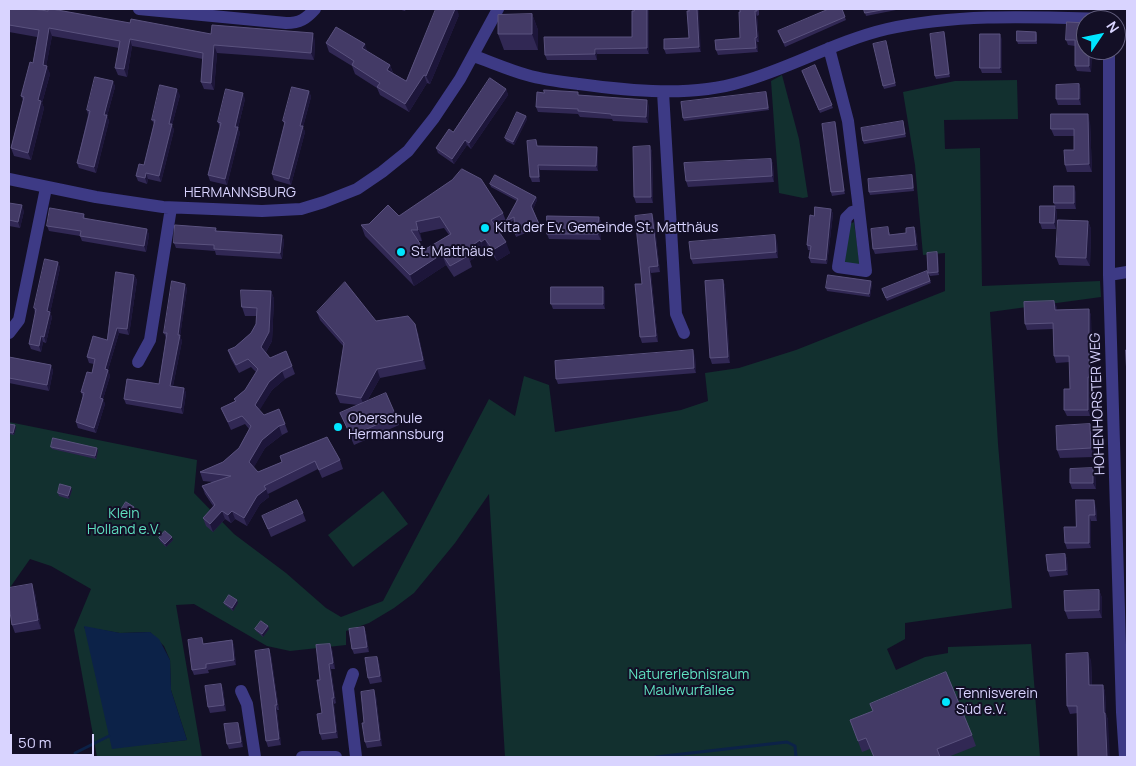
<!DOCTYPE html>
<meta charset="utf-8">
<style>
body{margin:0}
#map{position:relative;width:1136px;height:766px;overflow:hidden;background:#130f26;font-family:Manrope,sans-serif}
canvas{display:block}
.frame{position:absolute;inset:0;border:10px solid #d9d4ff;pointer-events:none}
.north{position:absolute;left:1076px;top:10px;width:50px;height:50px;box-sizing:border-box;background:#130f26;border:1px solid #625e7d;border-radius:50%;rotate:56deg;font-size:14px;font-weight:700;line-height:20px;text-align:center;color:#d9d4ff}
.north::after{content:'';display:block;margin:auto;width:18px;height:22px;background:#00e5ff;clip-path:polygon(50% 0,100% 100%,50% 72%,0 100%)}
.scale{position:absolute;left:10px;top:734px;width:84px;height:22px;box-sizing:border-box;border:2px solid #d9d4ff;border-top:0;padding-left:6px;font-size:15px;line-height:18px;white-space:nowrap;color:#d9d4ff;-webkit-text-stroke:4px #130f26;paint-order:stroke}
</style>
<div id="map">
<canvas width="1136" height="766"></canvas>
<div class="frame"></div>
<div class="north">N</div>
<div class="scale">50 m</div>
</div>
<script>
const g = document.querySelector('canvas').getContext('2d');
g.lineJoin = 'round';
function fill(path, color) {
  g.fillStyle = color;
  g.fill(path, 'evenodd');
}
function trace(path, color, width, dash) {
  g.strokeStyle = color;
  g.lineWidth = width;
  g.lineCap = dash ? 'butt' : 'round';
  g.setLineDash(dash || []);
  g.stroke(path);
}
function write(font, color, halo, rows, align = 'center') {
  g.font = font + ' Manrope,sans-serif';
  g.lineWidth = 4;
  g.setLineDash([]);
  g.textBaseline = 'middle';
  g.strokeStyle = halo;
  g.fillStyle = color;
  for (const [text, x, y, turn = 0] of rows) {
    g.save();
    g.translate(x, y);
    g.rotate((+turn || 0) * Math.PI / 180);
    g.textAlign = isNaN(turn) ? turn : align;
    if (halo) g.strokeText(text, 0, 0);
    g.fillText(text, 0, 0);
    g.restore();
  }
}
fill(new Path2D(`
 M782 75 799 139 808 197 803 198 779 193 771 81Z
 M1017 80 1018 119 944 120 945 149 980 148 982 286 1100 281 1101 297 990 312 998 444 1012 608 905 623V639L887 649 896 670 925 657 948 653V647L1031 644 1040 757H505L489 494 455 543 414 593 394 608 369 623 346 631V645L290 651 267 646 194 604 176 605 202 757H97L74 630 91 589 51 566 30 559 9 589V422L197 460 194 493 234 534 286 573 326 608 341 617 383 601 489 399 515 416 524 376 549 385 555 432 681 410 708 401 705 373 739 368 796 350 945 291V253L923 255 915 165 903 92 955 81ZM84 627 120 633 150 632 164 646 170 660 171 690 187 740 151 744Z
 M854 222 860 266 844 264 850 224Z
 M383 491 408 524 353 567 328 535Z`), '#12302f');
fill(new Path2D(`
 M84 626 120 633 150 632 159 639 170 660 171 690 187 740 112 749Z`), '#0c2248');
trace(new Path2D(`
 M75 753 109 736
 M656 757 787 742 795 746 796 757`), '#0c2248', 3);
trace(new Path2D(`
 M139 9 286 23C300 23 306 19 315 9
 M829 48 848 121 858 201 859 210 866 271 838 267 846 218 852 212 859 210
 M1109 50V275L1122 712 1125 757
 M474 56C491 62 509 70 527 75 544 80 562 82 579 84 630 91 692 97 741 82 791 68 836 41 887 29 960 13 1035 17 1110 19
 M663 92 676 314 684 333
 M9 179 96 197 163 207 262 211 301 209 324 202 357 189 382 172 408 151 434 118 460 79 498 9
 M1109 275 1127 272
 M9 333 19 320 46 188
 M138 362 150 340 171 208
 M353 674 348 688 356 757
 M241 691 247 704 255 757
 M302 757H336`), '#3d3a85', 12);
fill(new Path2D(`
 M9 9 130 23 211 34 315 40 314 60 217 53 214 90 204 89 201 82 203 59 132 46 127 77 118 75 115 68 119 48 52 36 46 66 50 74 42 103 44 108 31 160 14 156 11 148 23 100 21 96 33 63 37 37 9 32Z
 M398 9H406L405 11Z
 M759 9V15L757 16 759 42H757L758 52 718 55 716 50 740 38V12Z
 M842 9 846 20 785 47 778 31Z
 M864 9H901L866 16Z
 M634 11 649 54H597V60H547L545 55 632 37Z
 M687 11 701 52 666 54 664 49 689 38Z
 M532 14 538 30V50H504L498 34Z
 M459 15 430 84 427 83 409 112 380 95 377 88 355 74 352 66 329 52 326 43 390 65 393 73 406 81Z
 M1067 22 1086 50H1092L1091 72 1077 71 1075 66V46L1068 45 1066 40Z
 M944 32 945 35 950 77 936 79 935 76Z
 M1036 32 1037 35V44H1018L1017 41Z
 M1002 39V73H982L980 68Z
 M887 44 896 86 884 89 883 86Z
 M815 65 833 108 820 113 802 71Z
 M113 81 115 87 107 116 109 121 96 173 79 168 77 163 88 115 87 110Z
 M1079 84 1081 90V105H1058L1056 99Z
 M506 89 508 95 471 149 467 145 454 164 438 153 436 148 453 132Z
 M309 91 311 97 303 127 305 132 291 185 274 180 272 174 285 125 283 121Z
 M180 95 172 125 174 130 161 182 148 179 147 184 138 181 136 176 144 165 154 124 152 120Z
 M579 95 649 106 648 123 613 121 612 119 580 117 578 114 538 112 536 107Z
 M767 95 769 110 684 121 683 118Z
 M245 99 238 128 240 133 227 185 210 181 208 175 220 128 218 122Z
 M526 116 527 119 514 145 506 141 505 138Z
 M903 121 906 137 864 144 863 141Z
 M835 122 836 125 845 194 832 196 831 192Z
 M1090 122 1092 172H1067L1065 165 1074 150V136H1054L1051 129Z
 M538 145V146L597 147 598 152V171L540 170V182H532L530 177Z
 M650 146 652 152 653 203H636L634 197Z
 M771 159 773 164 774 182 688 187 686 181Z
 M913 178 914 191 870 195 869 192Z
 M490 184 536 197 537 200 533 209 540 227 516 237 515 234 514 220 508 224 506 221 517 201 491 187Z
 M1076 192V209H1056L1054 203Z
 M9 203 24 211 20 228 9 226Z
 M831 209 833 214 827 264 811 263 809 258 810 250H808L807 245 814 216Z
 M1057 211 1056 229H1042L1040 223Z
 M503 213 507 224 498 230 510 253 497 261 489 250 485 253 484 251 470 261 472 267 454 277 446 265 414 286 365 236 361 225 369 224 399 216ZM444 228 449 235 424 250 418 241H422L420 233Z
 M84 214 85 219 147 229 149 235 146 252 82 241 80 236 49 231 47 226Z
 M599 217 601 222V240L549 239 547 234Z
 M654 219 660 272 651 273 658 342 642 343 640 337 642 284Z
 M1088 221 1091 229 1090 266 1059 265 1056 257Z
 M914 227 916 232 918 250 875 254 873 249 890 232V235L906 233Z
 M216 228 217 231 282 235 284 241 282 259 216 255 215 251 176 248 174 243Z
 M777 241 778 258 693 264 691 259Z
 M937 252 938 255 939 275 930 276 928 273Z
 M58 262 60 268 50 313 52 317 46 343 43 342 41 352 31 349 29 344 35 314 34 308Z
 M927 271 931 283 887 301 882 289Z
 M134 275 137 280 129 335 119 333 108 370 110 376 103 399 105 404 96 433 78 428 76 422 83 397 81 392 92 373 94 364 89 363 87 357 107 340Z
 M723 280 725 286 730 363 712 364 710 358Z
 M185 284 187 289 180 336 182 341 173 386 184 388 186 393 183 414 126 404 124 399 159 384 166 338 164 333Z
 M872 284 870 297 827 291 826 288Z
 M603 287 605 292V309H553L551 304Z
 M271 291 274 299 272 341 266 352 270 358 292 366 295 374 285 379 272 390 259 410 264 415 285 424 288 432 282 435 265 448 253 468 258 472 282 462 280 456 340 460 343 469 322 478 318 469 268 494 269 497 260 504 247 526 235 519 231 523 225 519 213 532 206 526 203 518 213 506 205 494 202 486 213 482 203 481 200 472 223 462 239 448 249 429 245 424 231 430 221 408 235 401 234 399 245 390 256 372 251 367 239 373 231 359 228 350 235 347 251 333 256 324V316H245L242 307Z
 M1057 307V310L1089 309 1091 316 1092 370 1093 383H1091L1090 416H1067L1064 410 1070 389V362L1056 363 1054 356 1053 329 1027 330 1025 324Z
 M317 312 376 321 418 333 426 369 380 378 367 401 396 416 399 425 354 445 340 413 358 405 340 403 336 394 344 347 320 320Z
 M695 356 696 373 558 384 556 379Z
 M9 357 51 365 53 371 49 391 9 383Z
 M9 424 15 425 16 428 14 435 9 434Z
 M1090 424 1093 432 1094 457 1060 458 1057 450Z
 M51 447 98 451 96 459 52 449Z
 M1095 474 1096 489H1072L1070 483Z
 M72 490 69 499 59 496 58 493Z
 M1096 506 1097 521H1091V548L1067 549 1065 543 1076 527Z
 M134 507 135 510 130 518 122 513 121 510Z
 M303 513 306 521 271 537 262 516Z
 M159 538 173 540 166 547 160 541Z
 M1065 554 1067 559 1068 575 1050 577 1048 571Z
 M1099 590 1102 598V618L1068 619 1065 611Z
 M35 593 41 629 15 633 12 625Z
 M224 603H238L233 611 225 605Z
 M268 626 269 629 263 637 256 631 255 629Z
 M364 627 366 633 369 652 354 654 352 649Z
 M232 640 234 646 236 665 208 670 209 673 194 675 192 670 204 644Z
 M269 649 271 655 279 710H277L281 745 268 747 266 741Z
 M332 649 335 669H331L336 703 334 704 338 738 322 740 320 734 322 713 320 680Z
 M377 657 379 662 382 682 370 684 368 678Z
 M1091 660 1092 685H1103L1105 692 1106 714 1108 720 1078 713 1070 714 1067 706Z
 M221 684 223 689 226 711 210 713 208 707Z
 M376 696 382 746 367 748 365 742Z
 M850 720 972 735 976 746 948 757H874L870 749 862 752Z
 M240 728 243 747 229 749 227 744Z`), '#312854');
fill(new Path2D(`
 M455 9H457L459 15 430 84 426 76Z
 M647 9H649V54L647 48Z
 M697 9H699L701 52 699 47Z
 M755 11 757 16 759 42 757 37Z
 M532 14 538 30V50L532 34Z
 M49 28 52 36 45 73 43 65Z
 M944 32 945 35 950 77 949 74Z
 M313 33 315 40 314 60 311 53Z
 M1000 34 1002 39V73L1000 68Z
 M755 38 757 42 758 52 756 48Z
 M130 39 132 46 127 77 124 69Z
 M365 44 368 53 362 48Z
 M214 45 217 53 214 90 211 83Z
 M595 49 597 54V60L595 54Z
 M1089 50H1092L1091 72 1089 66Z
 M390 65 393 74 387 70Z
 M47 66 50 74 42 103 44 108 31 160 28 153 38 100Z
 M424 75 427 83 409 112 405 104Z
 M113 81 115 87 107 116 109 121 96 173 94 167 104 115Z
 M1079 84 1081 90V105L1079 99Z
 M177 89 180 95 172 125 174 130 161 182 159 176 169 124Z
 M506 89 508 95 471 149 469 143Z
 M309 91 311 97 303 127 305 132 291 185 289 179 300 126Z
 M243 93 245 99 238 128 240 133 227 185 225 179 235 127Z
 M647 100 649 106 648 123 646 117Z
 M1088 114 1090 122 1092 172 1089 164Z
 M526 116 527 119 514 145 513 142Z
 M835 122 836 125 845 194 844 191Z
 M465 140 467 145 454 164 452 159Z
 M650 146 652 152 653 203 651 197Z
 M597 147 598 152V171L596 166Z
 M771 159 773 164 774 182 772 176Z
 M538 165 540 170V182L539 177Z
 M146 173 148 179 147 184 145 178Z
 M1074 186 1076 192V209L1074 203Z
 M536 197 537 200 533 209 531 206Z
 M22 205 24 211 20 228 18 222Z
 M1055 206 1057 211 1056 229 1054 223Z
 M831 209 833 214 827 264 826 260Z
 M652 214 654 219 660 272 658 266Z
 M599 217 601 222V240L598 234Z
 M1088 221 1091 229 1090 266 1086 258Z
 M416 222 420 233 422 241 418 230Z
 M914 227 916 232 918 250 916 245Z
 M147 229 149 235 146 252 144 246Z
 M282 235 284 241 282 259 280 253Z
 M775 235 777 241 778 258 776 252Z
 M485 239 489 250 485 253 481 242Z
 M480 240 484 251 470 261 468 256 464 251Z
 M506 242 510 253 497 261 493 250Z
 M937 252 938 255 939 275 938 272Z
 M442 254 446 265 414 286 410 275Z
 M58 262 60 268 50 313 52 317 46 343 44 337 47 311Z
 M649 267 651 273 658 342 656 336Z
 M134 275 137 280 129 335 127 329Z
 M723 280 725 286 730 363 728 357Z
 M871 281 872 284 870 297 869 294Z
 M185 284 187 289 180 336 182 341 172 391 170 386Z
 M603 287 605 292V309L603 304Z
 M271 291 274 299 272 341 264 355 261 347Z
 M1054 301 1057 307V316L1055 310Z
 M1089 309 1091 316 1092 370 1093 383 1091 377 1089 363Z
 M415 324 418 333 426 369 423 360Z
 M117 328 119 333 108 370 110 376 103 399 105 404 96 433 94 428 105 369Z
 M41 336 43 342 41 352 39 346Z
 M693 350 695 356 696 373 694 368Z
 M51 365 53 371 49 391 47 385Z
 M377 369 380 378 364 406 361 398Z
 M282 371 285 379 272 390 258 413 255 405 269 382Z
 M1088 377 1091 383 1090 416 1088 410Z
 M184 388 186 393 183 414 181 408Z
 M1090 424 1093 432 1094 457 1091 448Z
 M15 425 16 428 14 435 13 433Z
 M279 426 282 435 265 448 252 471 249 462 262 440Z
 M97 448 98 451 96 459 95 456Z
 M1093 468 1095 474 1096 489 1093 483Z
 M71 487 72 490 69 499 68 496Z
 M266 489 269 497 260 504 247 526 244 518 257 496Z
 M1094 500 1096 506 1097 521 1095 515Z
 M134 507 135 510 130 518 129 515Z
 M222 511 225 519 213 532 210 524Z
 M232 511 235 519 231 523 228 515Z
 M1089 515 1091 521V548L1089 543Z
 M172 537 173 540 166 547 165 544Z
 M1065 554 1067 559 1068 575 1066 570Z
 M32 584 35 593 41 629 38 620Z
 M1099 590 1102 598V618L1099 610Z
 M237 600 238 603 233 611 232 608Z
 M268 626 269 629 263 637 262 634Z
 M364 627 366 633 369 652 367 647Z
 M232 640 234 646 236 665 234 660Z
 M330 644 332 649 335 669 333 663Z
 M269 649 271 655 279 710 277 705Z
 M1088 653 1091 660 1092 693 1089 685Z
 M377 657 379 662 382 682 380 676Z
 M329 664 331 669 336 703 334 698Z
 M221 684 223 689 226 711 224 705Z
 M1103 685 1105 692 1106 714 1108 720 1110 757H1107L1104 713Z
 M374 690 376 696 382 746 380 740Z
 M332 698 334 704 338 738 336 732Z
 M275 705 277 710 281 745 279 739Z
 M238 723 240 728 243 747 241 742Z`), '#1d163a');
const building = new Path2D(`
 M9 9H32L48 11V9H52L130 23 131 19 211 34 212 25 313 33 311 53 214 45 211 83 201 82 203 53 130 39 124 69 115 68 120 41 49 28 43 65 47 66 38 100 41 101 28 153 11 148 24 97 21 96 30 62 33 63 39 30 9 25Z
 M436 9H455L426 76 424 75 405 104 377 87 380 83 352 65 354 61 326 43 336 27 365 44 362 48 390 65 387 70 406 81Z
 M634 9H647V48L595 49V54L545 55 544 37H632V11H634Z
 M688 9H697L699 47 664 49V39L689 38 687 11H689Z
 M740 9H757V11H755L757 37 755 38 756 48 716 50 715 40 740 38 739 12H740Z
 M829 9H842L845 17 784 43 778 31Z
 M864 9H887L865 13Z
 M532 14V34H498V15Z
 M1067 22 1086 23V50H1089V66H1075V40H1066Z
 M1017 31 1036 32V41H1017Z
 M944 32 949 74 935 76 930 34Z
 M980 34H1000V68H980Z
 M886 41 895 83 883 86 873 44Z
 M815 65 832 105 819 110 802 71Z
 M95 77 113 81 104 115H107L94 167 77 163 90 111 87 110Z
 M490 78 506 89 469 143 465 140 452 159 436 148 449 129 453 132Z
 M1079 84V99H1056V85Z
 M160 85 177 89 169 124H172L159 176 146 173 145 178 136 176 139 164 144 165 155 120H152Z
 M292 87 309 91 300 126H303L289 179 272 174 285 122 283 121Z
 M226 89 243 93 235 127H238L225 179 208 175 221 123 218 122Z
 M544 90 578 92V95L647 100 646 117 611 115V114L578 111V109L536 107 537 92 544 93Z
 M766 92 768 108 683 118 681 102Z
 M517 112 526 116 513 142 505 138Z
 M1051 114H1088L1089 164 1065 165 1064 150H1074V129H1051Z
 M903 121 905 134 863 141 861 128Z
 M835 122 844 191 831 192 822 124Z
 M536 140 537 146 597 147 596 166 538 165 539 177H530L527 141Z
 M650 146 651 197H634L633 147Z
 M771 159 772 176 686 181 684 163Z
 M462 169 481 179 503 213 491 220 506 242 493 250 485 239 481 242 480 240 464 251 468 256 450 266 442 254 410 275 361 225 369 224 388 205 399 216 452 180ZM440 217 451 234 424 250 411 230H418L416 222Z
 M495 175 536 197 531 206 539 224 515 234 514 217 506 221 518 199 490 184Z
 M912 175 913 188 869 192 868 179Z
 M1054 186H1074V203H1054Z
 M9 203 22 205 18 222 9 220Z
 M1040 206H1055L1054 223H1040Z
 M815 207 831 209 826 260 809 258 811 246 807 245 810 215 814 216Z
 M50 208 84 214 83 218 147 229 144 246 80 236 81 231 47 226Z
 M652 214 658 266 649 267 656 336 640 337 635 284H642L635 216Z
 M547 216 599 217 598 234H547Z
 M1058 220 1088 221 1086 258 1056 257Z
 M175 225 216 228 215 231 282 235 280 253 214 249V245L174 243Z
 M888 227 889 235 906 233V228L914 227 916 245 873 249 871 229Z
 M775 235 776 252 691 259 689 242Z
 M937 252 938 272 928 273 927 253Z
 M45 259 58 262 47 311 50 312 44 337 41 336 39 346 29 344 36 309 34 308Z
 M927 271 930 281 886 298 882 289Z
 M116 272 134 275 127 329 117 328 105 369 108 370 100 398 103 399 94 428 76 422 84 393 81 392 87 372 92 373 95 359 87 357 93 336 107 340Z
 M828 275 871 281 869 294 826 288Z
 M723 280 728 357 710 358 705 281Z
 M172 281 185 284 178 335H180L170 386 184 388 181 408 124 399 127 379 159 384 167 333H164Z
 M345 282 376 321 408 316 415 324 423 360 377 369 361 398 336 394 344 343 317 312Z
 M551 287H603V304H551Z
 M241 290 271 291 269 332 261 347 270 358 286 351 292 366 282 371 269 382 255 405 264 415 279 409 285 424 279 426 262 440 249 462 258 472 282 462 280 456 327 437 340 460 319 470 315 461 264 486 266 489 257 496 244 518 232 511 228 515 222 511 210 524 203 518 215 505 202 486 231 476 200 472 223 462 239 448 251 426 242 416 228 422 221 408 236 401 234 399 245 390 258 369 248 359 236 365 228 350 235 347 251 333 256 324 257 308 242 307Z
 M1054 301 1055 310 1089 309V363L1091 377H1088V410H1064V389H1070L1069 356H1054L1053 323 1025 324 1024 302Z
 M693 350 694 368 556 379 555 361Z
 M1126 350H1127V376Z
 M9 357 51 365 47 385 9 378Z
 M386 393 396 416 351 436 340 413Z
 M9 424 15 425 13 433 9 432Z
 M1090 424 1091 448 1057 450 1056 426Z
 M53 438 97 448 95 456 51 447Z
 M1093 468V483H1070V469Z
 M60 484 71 487 68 496 58 493Z
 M297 500 303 513 268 529 262 516Z
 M1076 500H1094L1095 515H1089V543H1065L1064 527H1076Z
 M126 502 134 507 129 515 121 510Z
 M165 531 172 537 165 544 159 538Z
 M1065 554 1066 570 1048 571 1046 555Z
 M32 584 38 620 12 625 9 606V588Z
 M1099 590V610L1065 611 1064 591Z
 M229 595 237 600 232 608 224 603Z
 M261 621 268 626 262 634 255 629Z
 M364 627 367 647 352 649 349 629Z
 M202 638 203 644 232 640 234 660 206 664V668L192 670 188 640Z
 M330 644 333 663 329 664 334 698H332L336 732 320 734 317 714 322 713 317 680H320L316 645Z
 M269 649 277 705H275L279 739 266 741 255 651Z
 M1088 653 1089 685H1103L1104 713H1105L1107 757H1078L1077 706H1067L1066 654Z
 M377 657 380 676 368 678 365 658Z
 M946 672 972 735 937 749 940 757H874L866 738 858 741 850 720 873 711 870 704Z
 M221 684 224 705 208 707 205 686Z
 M374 690 380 740 365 742 362 723H364L361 692Z
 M238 723 241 742 227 744 224 724Z`);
fill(building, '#433a66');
trace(building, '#5a527e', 1);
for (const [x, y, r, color] of [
 [485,228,5,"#00e5ff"],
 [401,252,5,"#00e5ff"],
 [338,427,5,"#00e5ff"],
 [946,702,5,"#00e5ff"]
]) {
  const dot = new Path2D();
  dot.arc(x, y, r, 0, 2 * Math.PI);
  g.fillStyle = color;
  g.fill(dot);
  trace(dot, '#130f26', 2);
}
write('14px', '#d9d4ff', '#130f26', [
 ["HERMANNSBURG",240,193],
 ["HOHENHORSTER WEG",1098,404,-92]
]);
write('14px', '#d9d4ff', '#130f26', [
 ["Kita der Ev. Gemeinde St. Matthäus",495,228],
 ["St. Matthäus",411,252],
 ["Oberschule",348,419],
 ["Hermannsburg",348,435],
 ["Tennisverein",956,694],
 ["Süd e.V.",956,710]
], 'left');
write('14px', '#5fe0c0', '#130f26', [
 ["Klein",124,514],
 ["Holland e.V.",124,530],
 ["Naturerlebnisraum",689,675],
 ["Maulwurfallee",689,691]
]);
</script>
